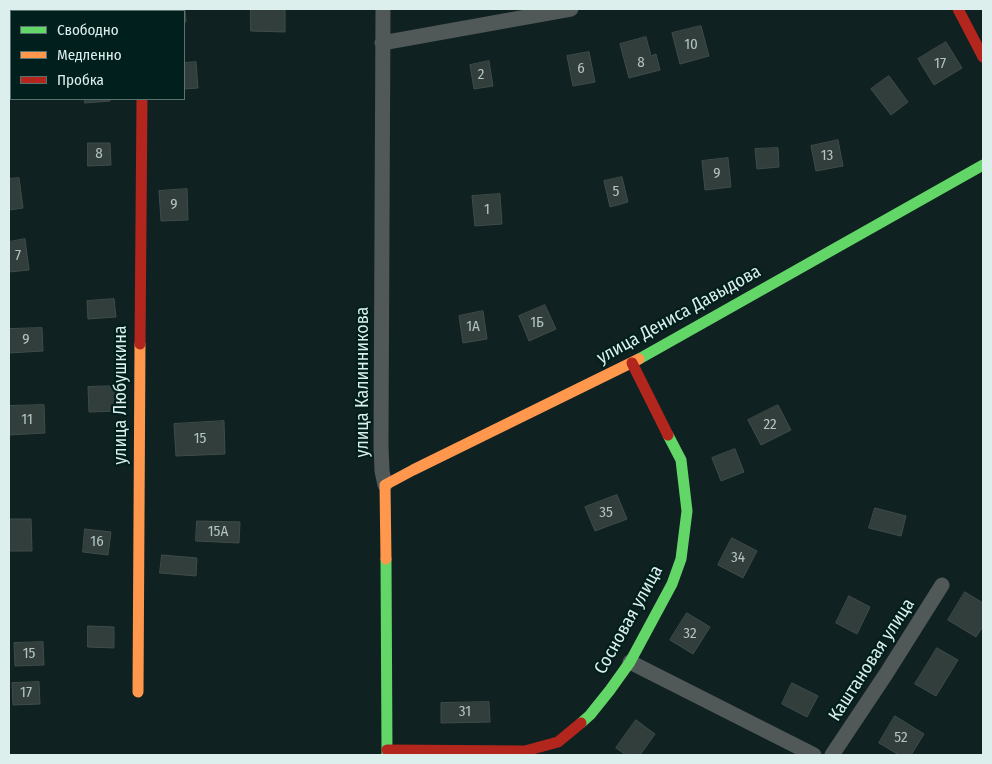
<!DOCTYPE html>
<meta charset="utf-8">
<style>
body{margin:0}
#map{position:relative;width:992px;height:764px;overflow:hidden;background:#102121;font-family:"Fira Sans Condensed",sans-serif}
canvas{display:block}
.frame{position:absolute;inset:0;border:10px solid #ddefed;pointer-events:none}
.legend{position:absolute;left:10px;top:10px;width:175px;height:90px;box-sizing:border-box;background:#001f1d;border:1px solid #587270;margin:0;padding:6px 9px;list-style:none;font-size:15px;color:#ddefed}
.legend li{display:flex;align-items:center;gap:10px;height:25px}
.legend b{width:25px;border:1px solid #587270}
</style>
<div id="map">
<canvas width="992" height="764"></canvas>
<div class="frame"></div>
<ul class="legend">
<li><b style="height:6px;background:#63d668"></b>Свободно</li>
<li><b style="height:6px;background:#ff974d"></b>Медленно</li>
<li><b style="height:6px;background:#b3261e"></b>Пробка</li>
</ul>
</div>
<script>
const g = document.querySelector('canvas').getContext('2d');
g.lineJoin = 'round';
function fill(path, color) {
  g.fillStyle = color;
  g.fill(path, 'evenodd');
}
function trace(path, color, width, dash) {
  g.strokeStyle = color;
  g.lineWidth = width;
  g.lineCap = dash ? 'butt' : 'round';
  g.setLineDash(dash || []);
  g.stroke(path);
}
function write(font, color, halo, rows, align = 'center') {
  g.font = font + ' "Fira Sans Condensed",sans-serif';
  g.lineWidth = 4.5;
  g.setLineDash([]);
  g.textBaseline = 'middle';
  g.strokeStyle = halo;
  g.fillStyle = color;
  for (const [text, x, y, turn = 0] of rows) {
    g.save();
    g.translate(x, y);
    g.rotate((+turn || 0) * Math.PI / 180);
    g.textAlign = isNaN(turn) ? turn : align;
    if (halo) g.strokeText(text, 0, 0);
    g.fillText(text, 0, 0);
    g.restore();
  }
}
const building = new Path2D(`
 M158 9H185L186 22H184V11H158Z
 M251 9H285V32L251 31Z
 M701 26 709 56 680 64 672 33Z
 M646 37 651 56 656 54 660 70 629 78 620 44Z
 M946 42 962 68 934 85 918 59Z
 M589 52 595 82 573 86 567 56Z
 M489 61 493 86 474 89 470 65Z
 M196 62 198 88 184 89V63Z
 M889 76 908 102 891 115 871 89Z
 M85 99H110V101L85 103Z
 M838 140 843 166 816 171 811 146Z
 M88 143H110L111 165 88 166Z
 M778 148 779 167 757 169 755 149Z
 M728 158 731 187 705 190 702 161Z
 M622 177 628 202 610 207 604 181Z
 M19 178 23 208 9 210V179Z
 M187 189 188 220 161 221 159 191Z
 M500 194 502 224 475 226 472 196Z
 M25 239 29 270 9 272V242Z
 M114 299 116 317 88 319 87 301Z
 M545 305 556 329 529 341 519 316Z
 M483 311 487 339 463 343 459 316Z
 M42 328 43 351 9 353V329Z
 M117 386V411L89 412 88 387Z
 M44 405 45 433 9 435V406Z
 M778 405 791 430 761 445 748 420Z
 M224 421 225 454 176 456 174 424Z
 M735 449 744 472 721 481 712 458Z
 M617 495 627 519 595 531 585 507Z
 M875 508 906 516 901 536 869 528Z
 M9 519H31L32 551H9Z
 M197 521 240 522 239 543 196 541Z
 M85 529 111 532 108 555 83 552Z
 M732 538 757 551 743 578 718 565Z
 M162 555 197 558 196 576 160 573Z
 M965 592 983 603V626L976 637 948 620Z
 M849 596 870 607 857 634 836 623Z
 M687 613 710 627 693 654 670 640Z
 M88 626 114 627V648L88 647Z
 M43 642 44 665 15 666 14 643Z
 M937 648 958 660 936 696 915 684Z
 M39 682 40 704 13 705 12 683Z
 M792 683 818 696 807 717 782 704Z
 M489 702 490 722 441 723V703Z
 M895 716 924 734 911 755H899L879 743Z
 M636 720 655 734 640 755H626L616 748Z`);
fill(building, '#313e3c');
trace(building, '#3f4c49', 1);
trace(new Path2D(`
 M141 9V11
 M383 9 381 446 382 471 385 485
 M382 43 571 9
 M630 662 814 755
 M832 755 886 674 942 585`), '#505858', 15);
trace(new Path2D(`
 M639 359 983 165
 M386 559 387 755
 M581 723 590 715 610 690 630 662 672 584 681 559 687 511 681 460 668 435`), '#63d668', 11);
trace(new Path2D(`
 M386 559 385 485 413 470 639 359
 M138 692 140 344`), '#ff974d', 11);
trace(new Path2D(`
 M958 9 983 57
 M140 344 142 99
 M632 363 668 435
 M387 750 525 751 558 742 581 723`), '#b3261e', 11);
write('15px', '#b2c3c1', null, [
 ["10",691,45],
 ["8",641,63],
 ["17",940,64],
 ["6",581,69],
 ["2",481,75],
 ["8",99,154],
 ["13",827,156],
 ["9",717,174],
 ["5",616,192],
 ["9",174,205],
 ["1",487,210],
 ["7",18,256],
 ["1Б",537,323],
 ["1А",473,327],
 ["9",26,340],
 ["11",27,420],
 ["22",770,425],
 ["15",200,439],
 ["35",606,513],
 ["15А",218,532],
 ["16",97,542],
 ["34",738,558],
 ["32",690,634],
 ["15",29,654],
 ["17",26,693],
 ["31",465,712],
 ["52",901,738]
]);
write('18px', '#ddefed', '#001f1d', [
 ["улица Дениса Давыдова",679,315,-29],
 ["улица Калинникова",363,382,-90],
 ["улица Любушкина",121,395,-90],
 ["Сосновая улица",629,620,-61],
 ["Каштановая улица",872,660,-57]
]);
</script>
